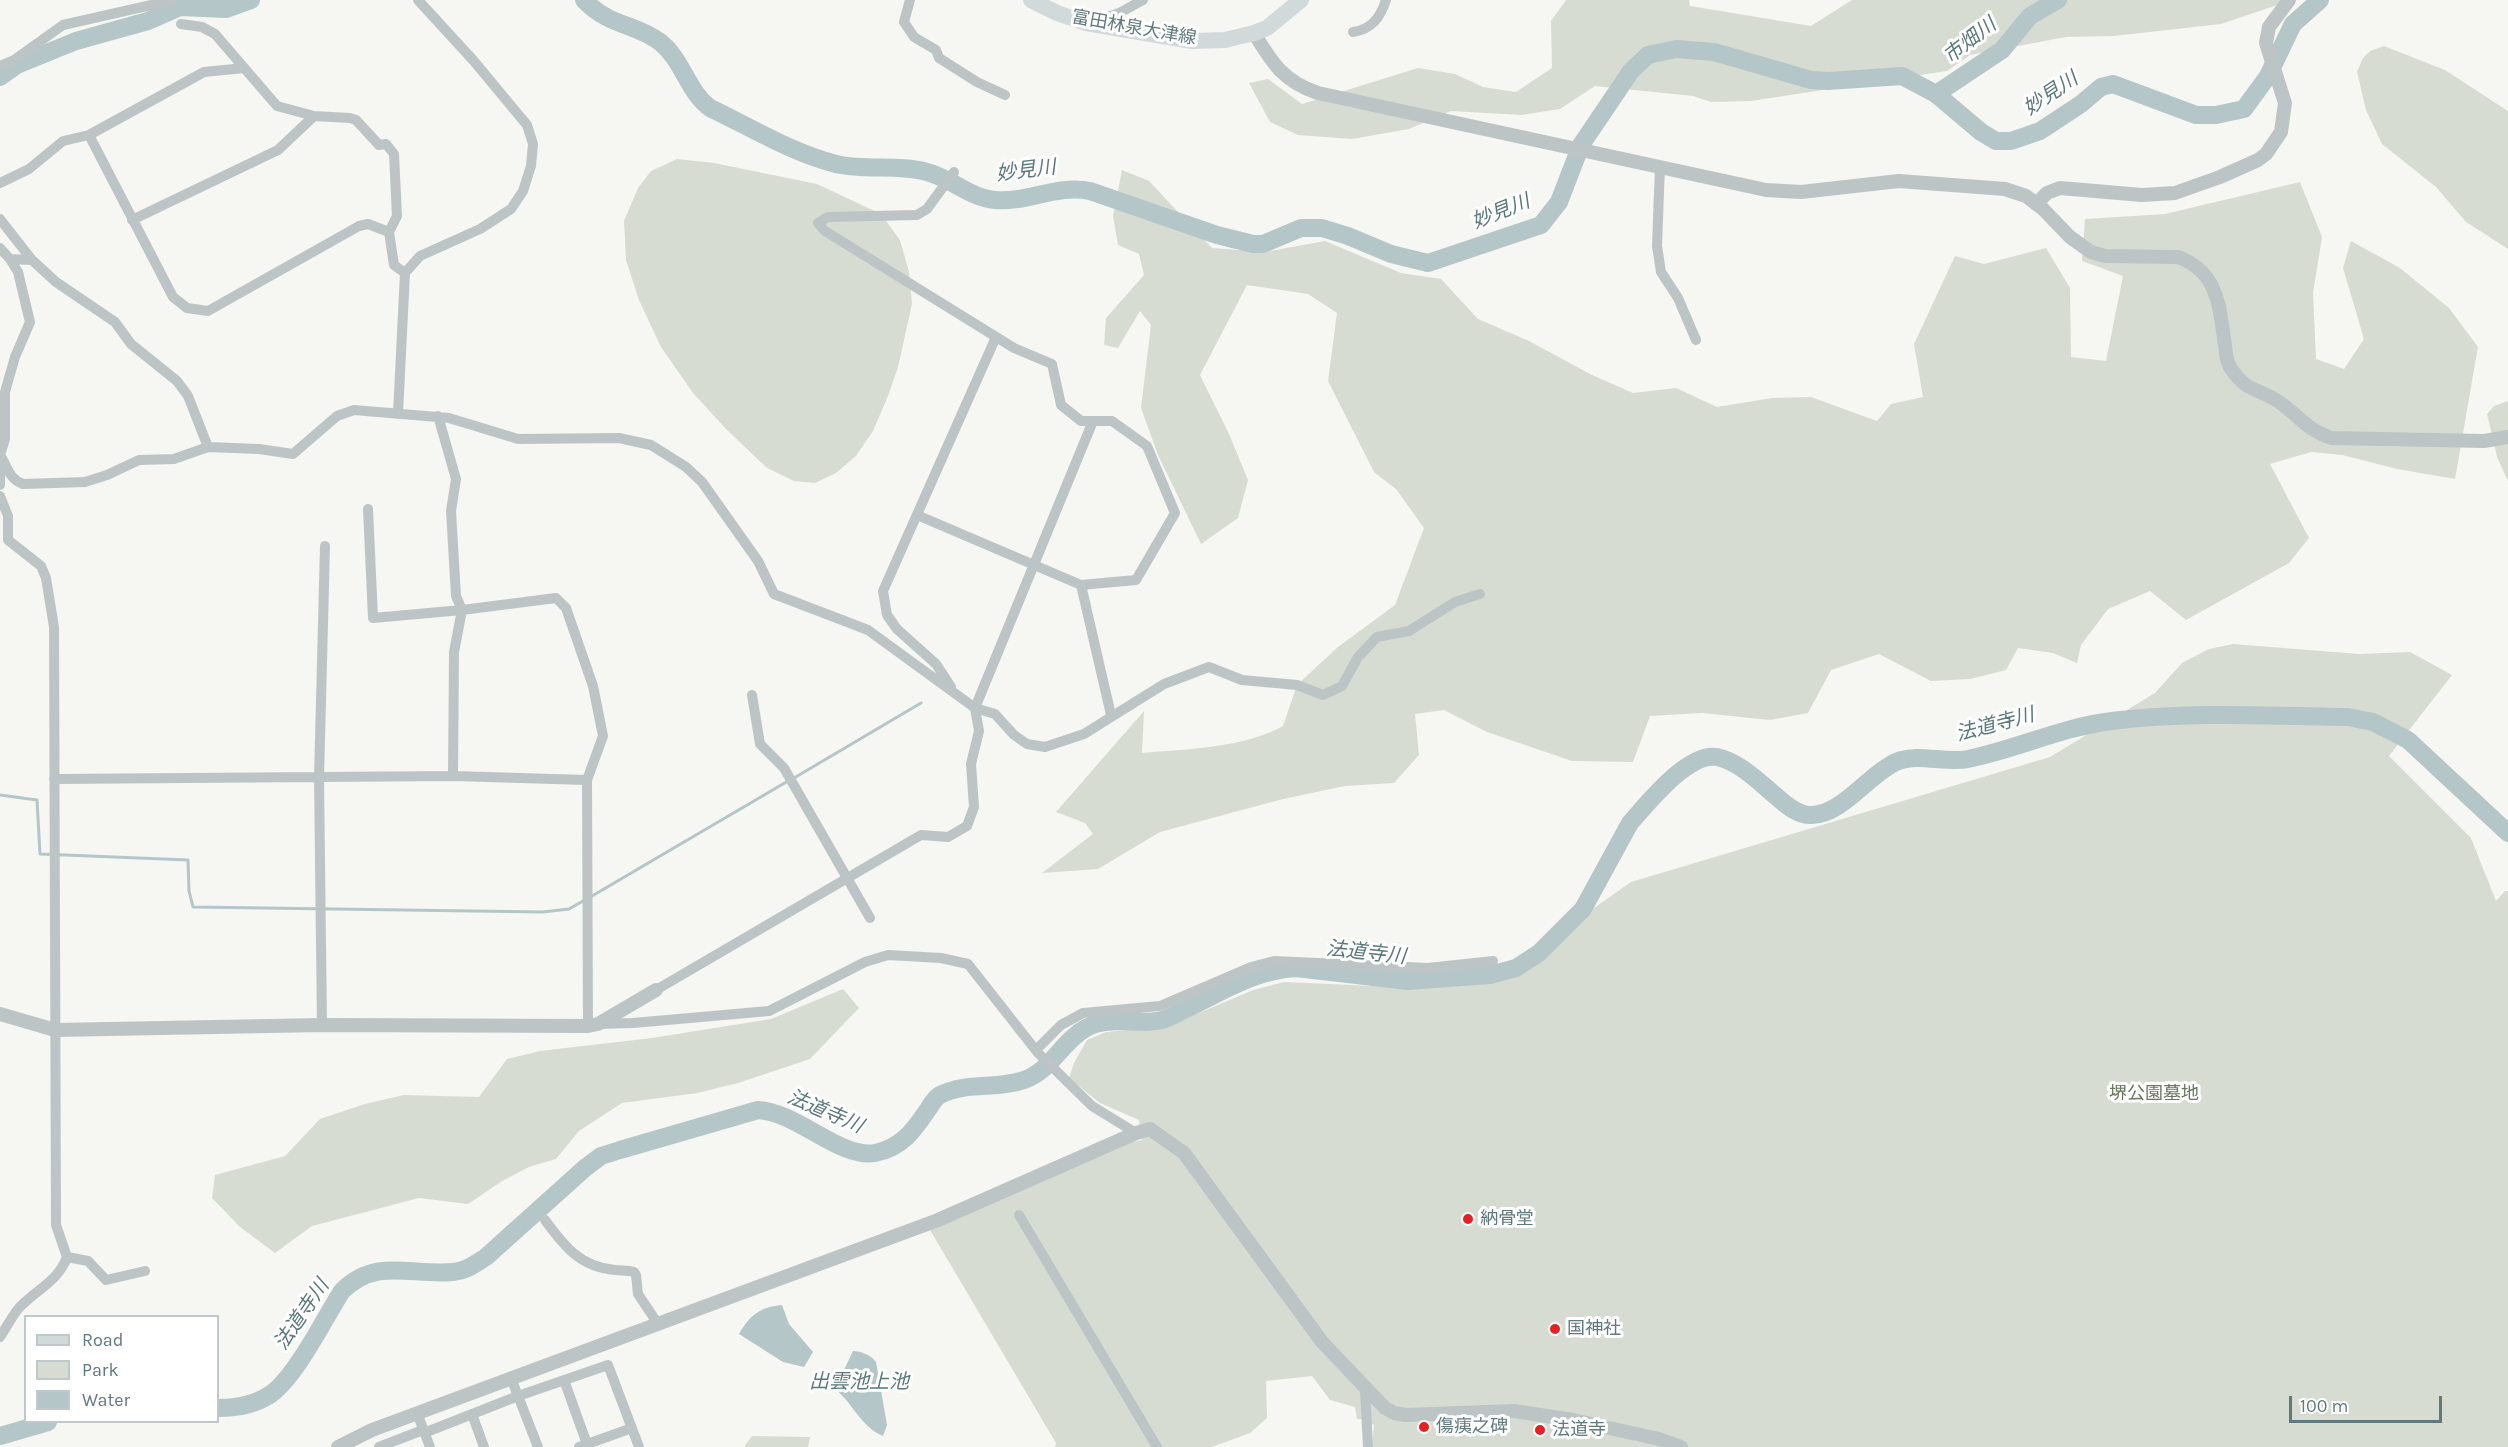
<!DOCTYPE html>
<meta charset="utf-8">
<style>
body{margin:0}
#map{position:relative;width:2508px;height:1447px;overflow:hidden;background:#f6f6f3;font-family:Karla,sans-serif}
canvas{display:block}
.legend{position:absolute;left:24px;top:1315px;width:195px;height:108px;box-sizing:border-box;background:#fff;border:2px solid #bfc9cc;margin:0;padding:8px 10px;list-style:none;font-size:18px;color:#60797f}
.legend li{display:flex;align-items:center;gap:12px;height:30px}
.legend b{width:30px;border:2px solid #bfc9cc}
.scale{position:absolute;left:2289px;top:1396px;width:153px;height:27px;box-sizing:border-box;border:3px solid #60797f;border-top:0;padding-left:8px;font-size:18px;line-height:21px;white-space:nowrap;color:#60797f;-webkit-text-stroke:4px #fff;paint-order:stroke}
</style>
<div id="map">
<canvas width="2508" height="1447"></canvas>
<ul class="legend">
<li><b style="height:8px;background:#d2d9db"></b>Road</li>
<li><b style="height:16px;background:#d7dcd2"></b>Park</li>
<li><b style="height:16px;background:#b4c6c7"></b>Water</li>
</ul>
<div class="scale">100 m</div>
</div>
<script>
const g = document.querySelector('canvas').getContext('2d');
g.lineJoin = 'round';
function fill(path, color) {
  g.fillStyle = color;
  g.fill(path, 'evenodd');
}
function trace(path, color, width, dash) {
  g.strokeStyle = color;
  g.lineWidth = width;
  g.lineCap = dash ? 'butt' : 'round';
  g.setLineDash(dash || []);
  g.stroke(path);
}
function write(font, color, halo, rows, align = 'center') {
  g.font = font + ' Karla,"Noto Sans JP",sans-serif';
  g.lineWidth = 6;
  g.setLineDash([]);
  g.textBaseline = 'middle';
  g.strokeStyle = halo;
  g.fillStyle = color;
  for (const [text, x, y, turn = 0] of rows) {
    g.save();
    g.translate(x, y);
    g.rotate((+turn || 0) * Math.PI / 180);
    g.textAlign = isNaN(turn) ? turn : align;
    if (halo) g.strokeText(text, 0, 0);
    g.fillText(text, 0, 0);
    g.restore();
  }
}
fill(new Path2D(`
 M1566 0H1689L1690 6 1811 26 1852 0H2292L2221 24 2114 36 2066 37 1970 55 1947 71 1751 101 1711 102 1693 96 1595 86 1560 109 1521 115 1451 111 1409 129 1352 139 1298 135 1270 122 1249 83 1268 79 1302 104 1418 68 1455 74 1483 87 1516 92 1552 68 1551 21Z
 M2384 46 2445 70 2508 111V249L2466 222 2436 187 2382 144 2366 110 2357 72 2363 58 2370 51Z
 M677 159 714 163 817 184 881 214 900 240 909 272 912 304 898 367 888 396 873 431 856 456 836 473 815 483 794 481 767 468 726 429 693 393 661 347 639 300 626 260 624 221 638 188 651 171Z
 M1122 170 1149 181 1212 248 1265 252 1325 241 1401 273 1441 279 1478 319 1529 341 1592 375 1633 393 1676 388 1717 407 1772 398 1811 397 1877 421 1891 404 1923 397 1914 344 1955 256 1984 264 2046 248 2070 288 2071 357 2106 361 2123 276 2082 261 2085 219 2165 214 2300 182 2322 237 2313 293 2316 359 2344 369 2364 339 2343 268 2351 241 2400 268 2449 308 2478 347 2455 479 2397 469 2342 455 2311 452 2270 464 2309 538 2289 563 2186 620 2150 591 2108 609 2081 645 2077 663 2053 653 2018 648 2006 670 1970 679 1931 681 1879 654 1831 670 1808 713 1770 720 1702 713 1650 716 1633 762 1572 761 1487 732 1444 710 1415 714 1419 755 1394 783 1345 786 1283 799 1160 832 1098 869 1042 873 1093 834 1085 823 1056 812 1144 711 1142 753C1186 749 1244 748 1283 726L1297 685 1338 647 1395 605 1424 528 1396 489 1374 472 1328 381 1337 313 1308 294 1247 285 1200 375 1229 434 1248 480 1238 518 1201 544 1158 455 1141 408 1151 325 1140 311 1118 348 1104 345 1106 318 1144 275 1139 254 1118 245 1113 216Z
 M2508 401V481L2497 457 2487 414 2494 406Z
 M2233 644 2359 654 2410 652 2452 675 2389 756 2471 838 2496 901 2505 891H2508V1447H1372L1374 1425 1364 1419H1357L1355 1407 1330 1400 1312 1376 1266 1381 1267 1418 1250 1433 1212 1447H1055L1056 1443 930 1230 1128 1143 1142 1140 1139 1120 1100 1103 1069 1078 1074 1063 1087 1040 1106 1032 1166 1027 1253 990 1284 982 1419 988 1490 982 1541 954 1591 910 1631 882 2050 757 2155 693 2182 663 2209 649Z
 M843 989 859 1008 810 1059 738 1083 697 1093 622 1103 579 1131 556 1159 529 1167 502 1181 468 1204 419 1198 312 1226 275 1253 240 1227 212 1198 215 1175 285 1156 320 1119 365 1104 404 1095 479 1097 507 1059 540 1051 652 1038 771 1019Z
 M752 1436 810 1437 808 1447H744Z`), '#d7dcd2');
fill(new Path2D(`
 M782 1305 789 1324 813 1352 804 1367 783 1362 739 1334C750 1315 760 1307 782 1305Z
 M853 1351C861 1351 871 1355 876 1362L887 1425 883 1436C860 1426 853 1403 835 1389Z`), '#b4c6c7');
trace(new Path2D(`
 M794 778 921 703
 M0 795 37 800 40 854 188 860 189 891 193 907 543 912 569 909 583 901
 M592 896 788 781`), '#b4c6c7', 3);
trace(new Path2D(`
 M584 0C610 27 635 23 660 42 683 60 687 91 710 108 750 127 792 153 836 164 866 171 898 164 927 172 951 178 970 198 995 200 1027 203 1057 184 1090 191L1217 235 1253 244H1263L1301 228H1322L1348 236 1391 254 1428 263 1541 225 1559 202 1581 145 1631 71 1648 55 1676 49 1714 52 1811 80 1828 81 1902 76 1936 94 1981 132 1996 141H2011L2040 131 2081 104 2101 87 2113 84 2196 115H2216L2244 109 2268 76 2293 24 2320 0
 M0 77 17 65 76 41 148 21 180 7 226 9 251 0
 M1936 94 2002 50 2030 16 2058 0
 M218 1408C236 1408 255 1405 271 1394 297 1375 324 1319 342 1291 376 1257 411 1276 453 1272 466 1271 475 1264 486 1257L585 1168 601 1156 620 1150 758 1110C797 1112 840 1159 875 1153 902 1148 914 1130 929 1108 932 1103 935 1098 940 1095 968 1081 996 1090 1024 1080 1051 1071 1062 1041 1086 1028 1109 1015 1137 1026 1162 1020 1170 1018 1179 1012 1186 1009 1222 992 1255 970 1296 968L1408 981 1490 975 1516 968 1539 953 1583 909 1630 823C1648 803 1688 752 1717 757 1740 762 1760 783 1777 797 1787 806 1799 816 1812 815 1843 814 1869 774 1896 762 1919 752 1944 764 1968 759 2017 749 2062 727 2112 721 2190 711 2270 716 2348 717L2373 722 2408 740 2508 833
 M0 1436 48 1422`), '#b4c6c7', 18);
trace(new Path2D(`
 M910 0 904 22 914 37 936 50 939 58 977 82 1005 95
 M1084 20 1089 16C1120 18 1117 13 1143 0
 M181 24 202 27 215 34 277 106 314 116 350 118 356 120 379 145 386 144 394 154 397 216 389 232
 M1353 32C1372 29 1380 18 1386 0
 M0 66 14 60 63 25 173 0
 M89 135 173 297 187 308 208 311 359 226 368 224 389 232 394 265 405 273
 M1660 166 1657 246 1661 272 1678 298 1696 340
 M954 172 927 209 917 215 828 217 818 223 825 231 1014 348 1052 364 1061 405 1081 421H1112L1147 446 1175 513 1136 580 1081 585
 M0 183 29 169 63 141 89 135 204 72 244 68
 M0 219 32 260 56 282 115 322 131 344 177 381 188 396 208 447
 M132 220 278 150 314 116
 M0 248 10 259 32 260
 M398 414 405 273 420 256 480 229 511 209 523 191 531 166 533 144 527 125 473 60 418 0
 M1093 421 975 708 995 714 1014 735 1027 744 1045 747 1084 734 1164 684 1209 667 1242 680 1297 685 1323 695 1342 686 1358 657 1377 637 1409 631 1455 602 1480 594
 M0 455C8 467 8 478 23 484L85 482 107 475 139 460 174 459 208 447 259 449 293 454 337 416 354 410 449 418 518 439 619 438 651 445 686 467 702 482 758 561 774 594 868 630 975 708 979 731 971 764 974 807 967 826 948 837 921 835 656 990
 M0 485V455L5 439V392L15 357 30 322 18 272 10 259
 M0 496 8 516V540L41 566 46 578 54 627 56 1225 67 1257 88 1261 106 1280 145 1271
 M368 509 373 618 462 610 456 596 451 511 456 479 438 416
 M917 515 1081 585 1111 715
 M951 687 936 664 897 629 887 615 883 591 996 337
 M752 695 760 744 784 768 870 918
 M453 776 454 652 462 610 556 598 566 608 593 686 603 736 587 780 588 1026
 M54 779 453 776 587 780
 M598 1024 633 1023 769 1011 865 962 888 955 941 958 968 964 1038 1053 1092 1106 1136 1133
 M322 1025 319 778 325 546
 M1036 1050 1061 1025 1083 1013 1160 1006 1251 967 1274 961 1428 968 1493 961
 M1019 1215 1157 1447
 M545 1220C564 1246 580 1267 615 1270 622 1271 627 1270 634 1272L636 1275 638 1294 658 1324
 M0 1337C6 1328 11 1318 18 1309 35 1290 58 1282 67 1257
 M511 1378 538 1447
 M564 1380 587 1444
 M1365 1389 1368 1447
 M417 1413 430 1447
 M472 1414 484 1447
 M424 1433 518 1396 608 1365 639 1447
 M379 1447 423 1430
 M579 1447 632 1428`), '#bdc4c6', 10);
trace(new Path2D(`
 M1254 33C1272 63 1284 82 1318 93L1766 190 1801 192 1899 181 2005 189 2026 196 2043 209 2070 237 2091 252 2105 256 2178 257C2219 272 2219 307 2225 345 2226 352 2226 361 2230 367 2247 394 2261 388 2282 404 2302 419 2305 428 2331 438L2484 441 2508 437
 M2036 204 2047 193 2060 188 2142 195 2175 193 2220 177 2258 160 2266 154 2281 132 2285 103 2266 43 2269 27 2289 0
 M0 1014 55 1030 322 1025 588 1026 598 1024 656 990
 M338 1447 372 1430 938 1220 1136 1133 1150 1129 1184 1153 1322 1342 1385 1408 1394 1413 1406 1415 1514 1411 1573 1420 1659 1439 1681 1447`), '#bdc4c6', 14);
trace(new Path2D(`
 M1031 0 1057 13 1086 23 1192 41 1225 40 1254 33 1267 28 1301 0`), '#d2d9db', 16);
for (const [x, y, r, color] of [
 [1468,1219,6,"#ea1f21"],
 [1555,1329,6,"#ea1f21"],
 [1424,1427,6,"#ea1f21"],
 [1540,1430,6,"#ea1f21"]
]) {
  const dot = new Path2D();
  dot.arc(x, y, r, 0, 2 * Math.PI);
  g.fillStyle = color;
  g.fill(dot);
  trace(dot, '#fff', 2);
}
write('18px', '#60797f', '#fff', [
 ["富田林泉大津線",1134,28,10]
]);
write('18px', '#69775f', '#fff', [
 ["堺公園墓地",2154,1094]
]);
write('18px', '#60797f', '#fff', [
 ["納骨堂",1480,1219],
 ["国神社",1567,1329],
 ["傷痍之碑",1436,1427],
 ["法道寺",1552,1430]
], 'left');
write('italic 20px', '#5a797b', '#fff', [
 ["市畑川",1970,41,-38],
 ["妙見川",2051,94,-34],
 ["妙見川",1026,171,-7],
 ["妙見川",1501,212,-22],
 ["法道寺川",1995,725,-15],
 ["法道寺川",1366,953,6],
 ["法道寺川",825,1112,23],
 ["法道寺川",302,1315,-56],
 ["出雲池上池",859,1382]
]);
</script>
